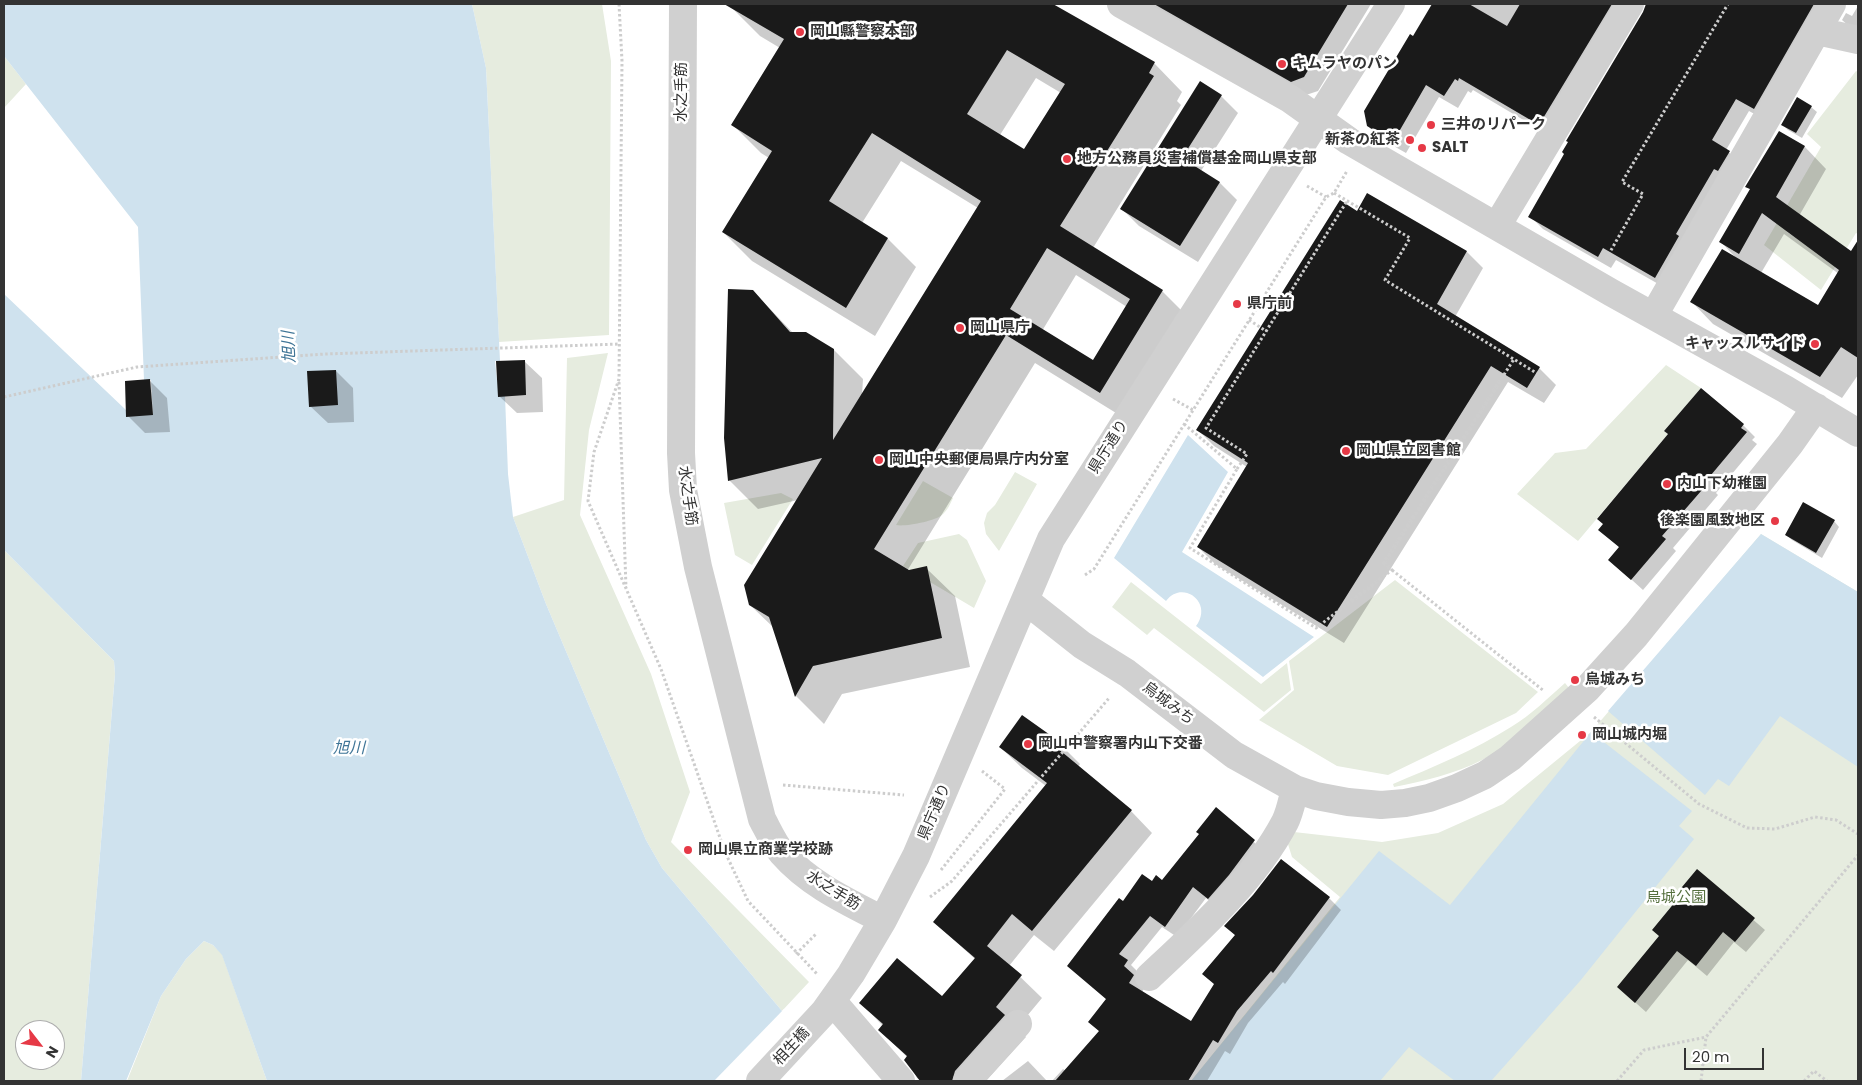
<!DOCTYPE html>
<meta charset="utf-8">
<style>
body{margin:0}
#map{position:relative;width:1862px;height:1085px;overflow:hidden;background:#fff;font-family:Poppins,sans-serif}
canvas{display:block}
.frame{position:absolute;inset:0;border:5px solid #333;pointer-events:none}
.north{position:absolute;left:15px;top:1020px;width:50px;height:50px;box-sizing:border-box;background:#fff;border:1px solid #adadad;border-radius:50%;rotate:120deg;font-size:14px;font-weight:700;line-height:20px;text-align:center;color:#333}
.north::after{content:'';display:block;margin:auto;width:18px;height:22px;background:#e63946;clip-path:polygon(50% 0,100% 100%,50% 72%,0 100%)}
.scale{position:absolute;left:1684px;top:1048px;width:80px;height:22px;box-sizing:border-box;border:2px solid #333;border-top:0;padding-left:6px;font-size:15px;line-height:18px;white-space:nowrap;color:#333;-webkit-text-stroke:4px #fff;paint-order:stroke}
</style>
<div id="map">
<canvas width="1862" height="1085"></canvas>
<div class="frame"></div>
<div class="north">N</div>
<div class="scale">20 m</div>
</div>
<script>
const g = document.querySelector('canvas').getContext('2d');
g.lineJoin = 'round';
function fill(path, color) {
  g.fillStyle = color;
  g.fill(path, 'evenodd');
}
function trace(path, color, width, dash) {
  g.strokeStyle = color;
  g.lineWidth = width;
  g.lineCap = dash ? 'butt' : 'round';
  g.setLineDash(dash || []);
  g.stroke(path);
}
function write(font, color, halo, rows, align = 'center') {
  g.font = font + ' Poppins,"Noto Sans JP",sans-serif';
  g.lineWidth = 5;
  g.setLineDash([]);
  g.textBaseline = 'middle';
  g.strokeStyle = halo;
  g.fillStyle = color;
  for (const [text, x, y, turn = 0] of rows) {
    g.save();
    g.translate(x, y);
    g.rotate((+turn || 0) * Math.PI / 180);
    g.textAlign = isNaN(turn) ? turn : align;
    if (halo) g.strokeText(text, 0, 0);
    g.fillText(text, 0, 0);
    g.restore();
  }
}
fill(new Path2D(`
 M472 4H602L611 61 609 335 499 342 486 68Z
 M4 56 26 84 4 108Z
 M1856 71 1858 72V234L1856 233 1821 290 1764 245 1821 147 1807 134ZM1800 215 1809 247 1787 232Z
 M608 353 589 430 580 515 651 674 690 792 671 842 809 982 782 1011 662 868 646 840 546 604 513 517 564 500 567 358Z
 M1666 365 1701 388 1664 431 1668 434 1578 541 1517 494 1555 453 1586 449Z
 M1015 472 1037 484 999 551 986 534 984 523 987 513 995 505Z
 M923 481 953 498C950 504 948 510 942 515 935 521 905 527 896 525Z
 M781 493 793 499 752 565 735 555 724 503Z
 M959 534 967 540 986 581 974 608 903 566 918 543Z
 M1761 534 1858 592V1081H1191L1340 897 1292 857 1287 841 1294 832 1382 842 1438 833 1503 804 1591 732Z
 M4 550 114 661 115 674 81 1081H4ZM25 1030H55V1060H25Z
 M1395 580 1538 692 1516 713 1388 775 1337 766 1259 720 1294 690 1289 661Z
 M1131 582 1261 684 1287 663 1291 690 1264 712 1154 628 1147 635 1112 607Z
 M1565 683 1569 688C1544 710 1511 746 1482 760 1455 774 1424 781 1394 787L1393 784C1433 767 1475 750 1511 727 1531 715 1548 698 1565 683Z
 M204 941 213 945 222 954 267 1081H127L161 996 186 959Z`), '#e6ecdf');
fill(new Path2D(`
 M4 4H472L486 68 500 361H495L497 380 505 396 508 474 513 517 546 604 646 840 662 868 782 1011 803 1081H267L222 955 213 945 204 941 186 959 161 996 126 1081H81L115 674 114 661 4 550V294L126 410 153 415 151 380H144L138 227 4 56Z
 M1188 435 1228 472 1182 552 1314 637 1263 677 1196 626C1214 602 1182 579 1166 601L1114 558Z
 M1761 534 1858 592V767L1780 716 1729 786 1718 779 1705 795 1608 711Z
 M1591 732 1692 811 1679 826 1694 839 1580 981 1491 1081H1455L1409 1047 1380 1081H1191L1379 851 1450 905Z`), '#cfe2ee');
fill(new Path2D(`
 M784 1009 804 1081H714Z`), '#fff');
fill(new Path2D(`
 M731 4H1051L1154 63 1182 92 1177 101 1181 105 1093 248 1162 291 1191 320 1129 421 1035 363 907 571 926 568 955 596 970 667 842 694 824 724 796 696 774 628 750 605 798 500 758 509 730 481 726 438 753 291 793 333 834 350 863 379 862 395 978 208 901 161 862 223 887 238 916 267 875 336 752 261 723 232 769 158 761 153 733 125 780 48 760 36 731 7ZM1036 78 1061 93 1025 151 1000 135ZM1076 275 1127 307 1093 362 1042 331Z
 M1149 4H1371L1318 91 1306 95 1155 10Z
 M1433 4H1614L1625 15 1552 137 1473 90 1471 93 1468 91 1458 108 1439 97 1406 153 1381 139 1368 126 1414 38Z
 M1650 4H1826L1767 121 1749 111 1726 150 1742 164 1669 290 1616 260 1611 268 1543 229 1530 216 1566 154 1569 142 1568 141Z
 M1858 6V34L1842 20 1846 13 1852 16Z
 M1221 96 1238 113 1201 171 1220 183 1237 200 1198 262 1139 226 1122 209Z
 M1811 107 1817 112 1802 138 1788 130 1782 124Z
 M1779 133 1805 147 1826 169 1799 216 1852 253 1858 242V375L1842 398 1713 324 1692 302 1736 258 1721 242 1751 190 1747 187ZM1784 234 1839 274 1819 306 1761 273Z
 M1368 194 1467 252 1483 268 1455 317 1539 368 1556 385 1544 403 1508 382 1344 643 1215 564 1198 547 1247 467 1214 446 1198 430 1357 213Z
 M524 361 542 378 543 412 517 413 499 396Z
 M336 371 353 388 354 422 328 423 310 406Z
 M150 381 167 398 170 432 145 433 128 416Z
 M1701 390 1743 425 1755 437 1752 440 1757 444 1716 493 1718 495 1673 548 1676 551 1643 590 1610 560 1620 548 1600 530Z
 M1834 521 1839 527 1822 558 1792 540 1786 535Z
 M1059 743 1080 764 1078 767 1131 811 1152 833 1054 951 1034 935 1009 966 1042 998 1017 1028 1026 1037 986 1081H921L917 1078 908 1058 880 1030 883 1026 861 1003 942 998 975 959 934 922 1046 786 1022 768 1000 747Z
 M1217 809 1266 853 1220 910 1206 898 1177 937 1162 927 1131 965 1139 973 1136 978 1145 987 1142 992 1192 1023 1215 985 1236 936 1226 926 1329 898 1341 910 1285 984 1283 982 1248 1023 1230 1054 1225 1051 1207 1081H1052L1063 1069 1066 1071 1100 1032 1089 1022 1107 1000 1069 966 1123 903 1152 883 1162 881 1200 835Z
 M1697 871 1765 930 1746 952 1734 942 1707 976 1688 960 1646 1012 1618 987 1660 936Z
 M1028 1061 1047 1081H1002Z`), '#0003');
fill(new Path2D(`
 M724 4H1053L1155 62 1149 73 1154 76 1060 226 1163 290 1100 393 1006 335 874 549 909 570 927 566 942 638 813 666 795 697 769 617 749 605 744 585 822 458 728 481 724 438 728 289 753 290 790 332H806L834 349 833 440 981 201 872 133 829 201 888 238 846 308 722 232 772 151 731 125 784 39ZM1007 50 1065 84 1024 149 967 114ZM1047 248 1130 299 1093 360 1010 309Z
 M1154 4H1348L1304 77 1291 82Z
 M1432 4H1469L1507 26 1520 4H1612L1539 125 1459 78 1458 81 1455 79 1444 96 1426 85 1393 142 1367 126 1364 111 1410 34 1413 36Z
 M1646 4H1814L1754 109 1736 99 1712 140 1730 151 1718 171 1714 169 1676 234 1679 236 1655 278 1603 248 1598 257 1528 217 1564 154 1562 152 1568 142 1566 141 1643 12Z
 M1200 81 1222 95 1182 158 1220 182 1180 246 1120 209Z
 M1797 97 1812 106 1796 133 1781 125Z
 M1779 131 1805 146 1776 197 1851 251 1858 240V358L1841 347 1820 377 1690 302 1722 249 1818 305 1839 270 1762 213 1739 254 1719 242 1750 189 1745 187Z
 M1367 193 1467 251 1437 304 1540 367 1527 388 1491 366 1327 627 1197 547 1248 463 1196 430 1340 200 1357 211Z
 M525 360 526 395 498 397 496 361Z
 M336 370 338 405 309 407 307 371Z
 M150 379 153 415 126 417 125 381Z
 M1701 388 1744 424 1741 428 1747 432 1706 481 1708 483 1662 536 1666 539 1631 580 1608 560 1619 547 1598 530 1603 524 1597 519 1668 434 1664 431Z
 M1803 502 1835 520 1816 553 1785 535Z
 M1022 715 1060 742 1056 747 1132 810 1032 931 1012 914 987 946 1022 975 996 1007 1005 1015 955 1071 952 1081H920L904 1060 907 1056 878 1030 883 1024 859 1003 897 958 942 996 975 958 933 922 1047 783 999 747Z
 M1216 807 1255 840 1229 875 1208 899 1193 887 1165 927 1150 916 1119 954 1128 960 1124 966 1134 975 1129 983 1191 1021 1214 984 1202 974 1235 935 1224 926 1253 895 1281 859 1330 897 1273 973 1271 971 1237 1011 1218 1043 1213 1040 1188 1081H1055L1099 1031 1088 1022 1106 999 1067 966 1119 898 1123 901 1142 874 1152 881 1156 875 1162 880 1199 834 1196 832Z
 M1697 869 1755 918 1735 942 1723 932 1696 966 1677 951 1635 1003 1617 987 1659 936 1652 930 1680 896 1677 893Z`), '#1a1a1a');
trace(new Path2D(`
 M619 4 622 61 619 379 594 452 588 501 661 669 725 852 748 901 818 975
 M1307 186 1326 197
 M1334 193 1410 238 1385 280 1546 379
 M1606 259 1643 194 1622 182 1728 4
 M1249 320 1266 331
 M619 382 626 588
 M4 397 137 367 325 354 620 344
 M1173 399 1193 410
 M1184 424 1237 469 1190 548 1316 628 1392 570 1384 563 1514 359
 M1237 469 1247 454 1206 428 1347 201
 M1392 570 1544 691
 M1085 575 1094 569 1326 197 1334 193 1347 171
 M1594 717 1699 804 1747 828 1775 829 1815 817 1836 820 1858 834
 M783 785 904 795
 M941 870 1005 789 982 771
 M930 897 952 881 1110 697
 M796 954 817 933
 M1617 1081 1644 1050 1706 1037
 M1701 1081 1706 1037 1858 855
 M1804 1081 1814 1071 1827 1081`), '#cdcdcd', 3, [2.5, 2.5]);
trace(new Path2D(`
 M683 4 681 453 683 490 698 567 762 819C768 830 774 844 782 853 809 884 846 901 883 920
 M1121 4 1290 99 1349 141 1612 293 1785 389 1858 433
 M1817 31 1858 40
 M1497 226 1630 4
 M1654 315 1832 4
 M1025 600 1082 645 1127 673 1234 755 1295 789 1316 796 1348 802 1381 805 1405 803 1429 798 1457 788 1485 775 1510 758 1587 689 1636 635 1683 577 1790 444 1816 407
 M1149 977C1197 932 1254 881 1285 822 1290 812 1292 800 1295 789
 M833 1002 901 1081
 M760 1081 824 1012 851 974 883 920 916 856 1051 539 1391 4
 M967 1081 1018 1024`), '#d0d0d0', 28);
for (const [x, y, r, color] of [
 [800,32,5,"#e63946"],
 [1282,64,5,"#e63946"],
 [1431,125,5,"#e63946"],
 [1410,140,5,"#e63946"],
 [1422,148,5,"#e63946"],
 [1067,159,5,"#e63946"],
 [1237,304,5,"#e63946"],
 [960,328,5,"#e63946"],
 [1815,344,5,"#e63946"],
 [1346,451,5,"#e63946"],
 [879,460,5,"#e63946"],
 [1667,484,5,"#e63946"],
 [1775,521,5,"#e63946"],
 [1575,680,5,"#e63946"],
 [1582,735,5,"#e63946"],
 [1028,744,5,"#e63946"],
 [688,850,5,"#e63946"]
]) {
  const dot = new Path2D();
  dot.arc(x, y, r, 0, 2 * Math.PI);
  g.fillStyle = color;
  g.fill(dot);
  trace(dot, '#fff', 2);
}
write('bold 15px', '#333', '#fff', [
 ["岡山縣警察本部",810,32],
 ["キムラヤのパン",1292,64],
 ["三井のリパーク",1441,125],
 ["新茶の紅茶",1400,140,"right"],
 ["SALT",1432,148],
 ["地方公務員災害補償基金岡山県支部",1077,159],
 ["県庁前",1247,304],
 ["岡山県庁",970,328],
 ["キャッスルサイド",1805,344,"right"],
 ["岡山県立図書館",1356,451],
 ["岡山中央郵便局県庁内分室",889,460],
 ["内山下幼稚園",1677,484],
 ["後楽園風致地区",1765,521,"right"],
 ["烏城みち",1585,680],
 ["岡山城内堀",1592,735],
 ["岡山中警察署内山下交番",1038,744],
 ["岡山県立商業学校跡",698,850]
], 'left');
write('15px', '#333', '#fff', [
 ["水之手筋",682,92,-90],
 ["県庁通り",1109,447,-58],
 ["水之手筋",687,496,82],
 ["烏城みち",1168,704,37],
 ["県庁通り",935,812,-67],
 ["水之手筋",833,891,32],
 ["相生橋",792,1047,-47]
]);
write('15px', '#56703f', '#fff', [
 ["烏城公園",1676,898]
]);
write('italic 16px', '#3f7597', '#fff', [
 ["旭川",290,347,-93],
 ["旭川",349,749]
]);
</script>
